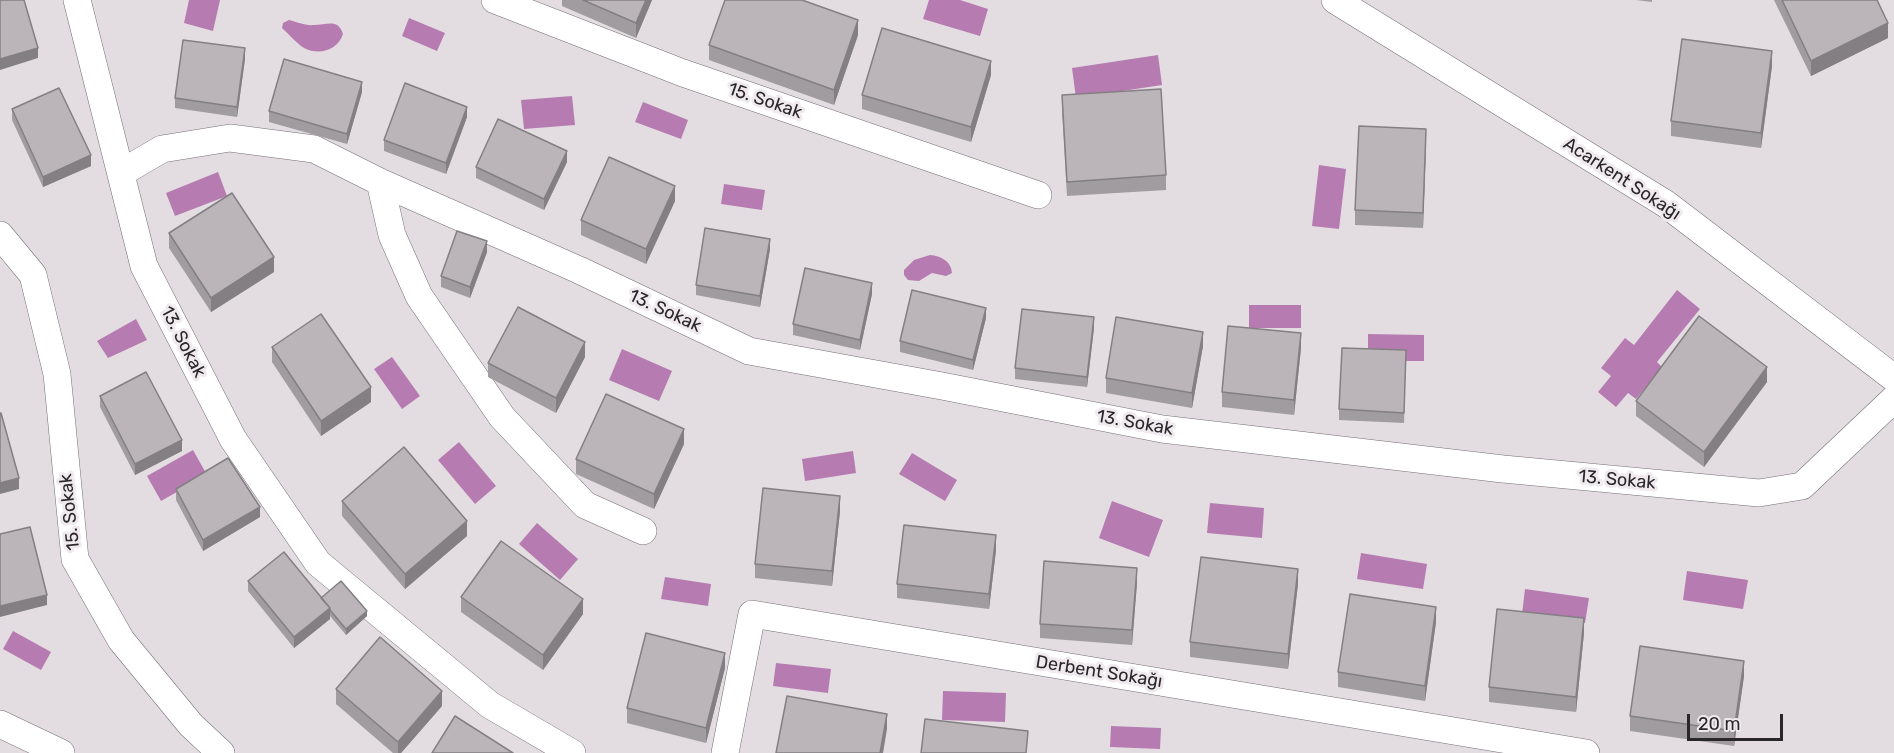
<!DOCTYPE html>
<meta charset="utf-8">
<style>
body{margin:0}
#map{position:relative;width:1894px;height:753px;overflow:hidden;background:#e3dde2;font-family:Rubik,sans-serif}
canvas{display:block}
.scale{position:absolute;left:1687px;top:714px;width:96px;height:27px;box-sizing:border-box;border:3px solid #292729;border-top:0;padding-left:8px;font-size:18px;line-height:21px;white-space:nowrap;color:#292729;-webkit-text-stroke:4px #f0eaef;paint-order:stroke}
</style>
<div id="map">
<canvas width="1894" height="753"></canvas>
<div class="scale">20 m</div>
</div>
<script>
const g = document.querySelector('canvas').getContext('2d');
g.lineJoin = 'round';
function fill(path, color) {
  g.fillStyle = color;
  g.fill(path, 'evenodd');
}
function trace(path, color, width, dash) {
  g.strokeStyle = color;
  g.lineWidth = width;
  g.lineCap = dash ? 'butt' : 'round';
  g.setLineDash(dash || []);
  g.stroke(path);
}
function write(font, color, halo, rows, align = 'center') {
  g.font = font + ' Rubik,sans-serif';
  g.lineWidth = 6;
  g.setLineDash([]);
  g.textBaseline = 'middle';
  g.strokeStyle = halo;
  g.fillStyle = color;
  for (const [text, x, y, turn = 0] of rows) {
    g.save();
    g.translate(x, y);
    g.rotate((+turn || 0) * Math.PI / 180);
    g.textAlign = isNaN(turn) ? turn : align;
    if (halo) g.strokeText(text, 0, 0);
    g.fillText(text, 0, 0);
    g.restore();
  }
}
fill(new Path2D(`
 M189 0H220L213 31 184 23Z
 M929 0H960L988 9 980 36 923 19Z
 M409 18 445 33 437 51 402 36Z
 M289 20C297 22 306 26 314 25 327 25 338 18 343 34 338 50 319 56 304 48 296 43 289 34 282 28L283 23Z
 M1158 55 1162 85 1076 98 1072 68Z
 M572 96 575 125 524 129 521 100Z
 M643 102 688 120 681 139 635 122Z
 M1319 165 1346 169 1339 229 1312 226Z
 M218 172 227 196 175 216 166 193Z
 M724 184 765 190 762 210 721 204Z
 M930 255C941 256 951 261 952 273L946 276 932 273 919 281 908 280 904 275V270L914 260Z
 M1677 290 1700 309 1657 362 1662 367 1636 399 1628 393 1616 407 1598 392 1611 376 1601 368 1625 338 1634 345Z
 M1249 305H1301V328H1249Z
 M136 319 147 340 108 358 97 341Z
 M1368 334 1424 335V361H1368Z
 M622 349 672 371 659 401 609 380Z
 M392 357 420 396 402 409 374 369Z
 M459 442 496 486 475 504 438 460Z
 M193 450 207 475 161 501 147 476Z
 M853 451 856 473 805 481 802 459Z
 M912 453 957 480 945 501 899 474Z
 M1112 501 1163 520 1149 557 1099 538Z
 M1210 503 1264 508 1262 538 1207 533Z
 M537 523 578 559 560 580 519 544Z
 M1361 553 1427 564 1423 589 1357 579Z
 M1687 571 1748 580 1743 609 1683 600Z
 M665 577 711 584 708 606 661 599Z
 M1525 589 1589 598 1585 623 1522 614Z
 M13 631 51 652 41 670 3 649Z
 M776 663 831 669 828 693 773 686Z
 M943 691 1006 693 1005 722 942 720Z
 M1111 726 1161 728 1160 749 1110 747Z`), '#b67bb0');
const street = new Path2D(`
 M77 0 144 266 233 439 318 563 490 705 572 753
 M495 0 683 73 1038 195
 M1335 0 1666 204 1894 378
 M121 173 162 149 230 138 314 149 380 182 579 270 749 351 942 386 1162 429 1503 469 1759 493 1802 486 1894 399
 M380 182 392 235 419 296 502 417 585 505 643 531
 M0 235 33 275 57 374 75 559 121 640 191 725 221 753
 M0 724 61 753
 M725 753 752 614 1586 753`);
trace(street, '#756f74', 28);
trace(street, '#fff', 27);
fill(new Path2D(`
 M562 0H652L636 38 562 6Z
 M1636 0H1652V2Z
 M1774 0H1877L1888 38 1811 76Z
 M858 35 834 105 709 60V45Z
 M245 59 237 117 175 108V98Z
 M1772 66 1761 148 1671 136V121Z
 M991 75 971 142 862 109V95Z
 M362 92 347 144 269 122V111Z
 M1062 95 1166 175V190L1067 196 1062 110Z
 M12 109 91 166 43 187 12 120Z
 M467 117 446 174 384 151V140Z
 M1426 144 1423 228 1355 225V210Z
 M567 162 544 210 476 178V167Z
 M675 201 646 264 581 235V220Z
 M169 233 274 272 211 312 169 248Z
 M770 249 760 307 696 295V285Z
 M487 252 470 298 441 287V276Z
 M872 294 860 350 793 335V324Z
 M986 318 973 370 900 352V341Z
 M1094 328 1087 387 1015 379V368Z
 M1203 346 1192 408 1106 393V378Z
 M272 347 371 402 321 436 272 362Z
 M1301 348 1294 415 1222 407V392Z
 M1406 350 1404 423 1339 420V409Z
 M585 357 556 413 488 377V363Z
 M1767 382 1704 467 1636 416V401Z
 M100 396 182 451 135 475 100 407Z
 M684 444 654 509 576 474V459Z
 M176 489 260 517 203 551 176 500Z
 M342 501 467 536 405 589 342 516Z
 M840 511 832 586 755 578V564Z
 M996 550 989 609 897 598V584Z
 M248 581 321 598 367 616 346 635 330 616V619L294 648 248 591Z
 M1137 583 1132 645 1040 638V624Z
 M1298 584 1288 669 1190 657V642Z
 M461 597 583 614 543 670 461 612Z
 M1436 622 1425 701 1338 687V672Z
 M1584 633 1576 712 1489 702V687Z
 M725 668 706 743 627 723V708Z
 M1744 676 1734 746 1630 731V716Z
 M336 689 442 706 401 753H393L336 704Z`), '#a19ca0');
fill(new Path2D(`
 M646 0H652L636 38V23Z
 M858 20V35L834 105V90Z
 M1888 23V38L1811 76V61Z
 M38 48V58L0 70V59Z
 M245 48V59L237 117V107Z
 M1772 51V66L1761 148V133Z
 M991 61V75L971 142V127Z
 M362 82V92L347 144V134Z
 M467 107V117L446 174V163Z
 M1426 129V144L1423 228V213Z
 M567 151V162L544 210V199Z
 M91 155V166L43 187V177Z
 M675 186V201L646 264V249Z
 M770 239V249L760 307V296Z
 M487 241V252L470 298V287Z
 M274 257V272L211 312V298Z
 M872 283V294L860 350V340Z
 M986 308V318L973 370V360Z
 M1094 317V328L1087 387V377Z
 M1203 332V346L1192 408V393Z
 M1301 333V348L1294 415V400Z
 M585 342V357L556 413V398Z
 M1767 367V382L1704 467V452Z
 M371 387V402L321 436V421Z
 M684 429V444L654 509V494Z
 M182 440V451L135 475V464Z
 M19 478V489L0 494V483Z
 M840 496V511L832 586V571Z
 M260 507V517L203 551V540Z
 M467 521V536L405 589V574Z
 M996 535V550L989 609V594Z
 M1137 568V583L1132 645V630Z
 M1298 569V584L1288 669V654Z
 M47 595V605L0 617V606Z
 M583 599V614L543 670V655Z
 M1436 607V622L1425 701V686Z
 M330 608V619L294 648V637Z
 M367 611V616L346 635V629Z
 M1584 618V633L1576 712V697Z
 M725 653V668L706 743V728Z
 M1744 661V676L1734 746V731Z
 M442 691V706L401 753H398V742Z
 M887 714V729L883 753H880Z`), '#837f82');
const building = new Path2D(`
 M0 0H24L38 48 0 59Z
 M583 0H646L636 23Z
 M725 0H802L858 20 834 90 709 45Z
 M1782 0H1877L1888 23 1811 61Z
 M882 28 991 61 971 127 862 95Z
 M1682 39 1772 51 1761 133 1671 121Z
 M183 40 245 48 237 107 175 98Z
 M284 59 362 82 347 134 269 111Z
 M405 83 467 107 446 163 384 140Z
 M59 88 91 155 43 177 12 109Z
 M1161 89 1166 175 1067 182 1062 95Z
 M498 119 567 151 544 199 476 167Z
 M1359 126 1426 129 1423 213 1355 210Z
 M609 157 675 186 646 249 581 220Z
 M232 193 274 257 211 298 169 233Z
 M705 228 770 239 760 296 696 285Z
 M457 231 487 241 470 287 441 276Z
 M805 268 872 283 860 340 793 324Z
 M912 290 986 308 973 360 900 341Z
 M518 307 585 342 556 398 488 363Z
 M1022 309 1094 317 1087 377 1015 368Z
 M321 314 371 387 321 421 272 347Z
 M1699 316 1767 367 1704 452 1636 401Z
 M1116 317 1203 332 1192 393 1106 378Z
 M1228 326 1301 333 1294 400 1222 392Z
 M1342 348 1406 350 1404 413 1339 409Z
 M146 372 182 440 135 464 100 396Z
 M606 394 684 429 654 494 576 459Z
 M0 413H1L19 478 0 483Z
 M404 447 467 521 405 574 342 501Z
 M228 458 260 507 203 540 176 489Z
 M763 488 840 496 832 571 755 564Z
 M904 525 996 535 989 594 897 584Z
 M30 527 47 595 0 606V534Z
 M501 541 583 599 543 655 461 597Z
 M284 552 330 608 294 637 248 581Z
 M1201 557 1298 569 1288 654 1190 642Z
 M1044 561 1137 568 1132 630 1040 624Z
 M341 581 367 611 346 629 330 610V608L321 598Z
 M1350 594 1436 607 1425 686 1338 672Z
 M1497 609 1584 618 1576 697 1489 687Z
 M646 633 725 653 706 728 627 708Z
 M380 637 442 691 398 742 336 689Z
 M1640 646 1744 661 1734 731 1630 716Z
 M787 696 887 714 880 753H776Z
 M455 716 513 753H432Z
 M925 719 1028 731 1026 753H921Z`);
fill(building, '#bbb5ba');
trace(building, '#837f82', 1.5);
write('18px', '#292729', '#f0eaef', [
 ["15. Sokak",765,101,19],
 ["Acarkent Sokağı",1622,179,33],
 ["13. Sokak",665,311,25],
 ["13. Sokak",183,342,63],
 ["13. Sokak",1135,423,10],
 ["13. Sokak",1617,480,5],
 ["15. Sokak",70,512,-96],
 ["Derbent Sokağı",1099,672,9]
]);
</script>
